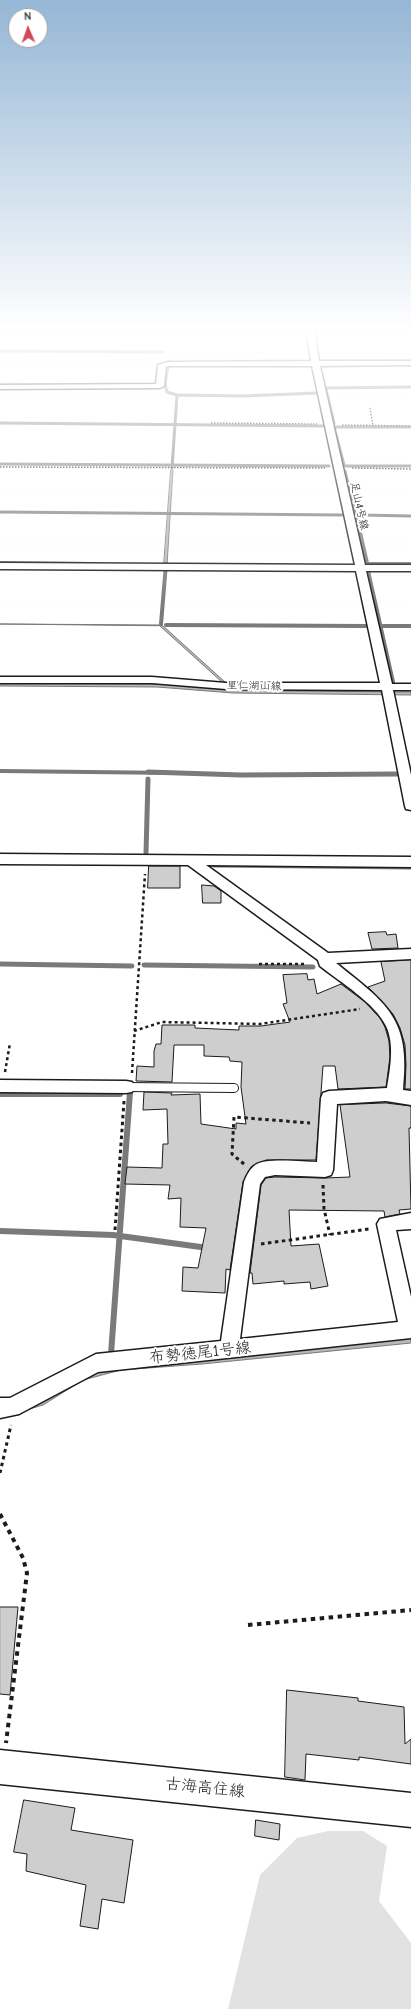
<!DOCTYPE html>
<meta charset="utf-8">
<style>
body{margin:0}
#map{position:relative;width:411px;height:2009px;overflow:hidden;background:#fff;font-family:"Comic Neue",sans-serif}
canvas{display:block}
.north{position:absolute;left:8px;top:8px;width:40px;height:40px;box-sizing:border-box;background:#fff;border:1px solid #a4a4a4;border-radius:50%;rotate:358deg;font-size:11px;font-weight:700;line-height:16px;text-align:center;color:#1c1c1c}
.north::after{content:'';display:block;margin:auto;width:14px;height:18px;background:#d1495b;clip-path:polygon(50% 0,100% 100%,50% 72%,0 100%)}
</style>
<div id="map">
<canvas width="411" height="2009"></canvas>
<div class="north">N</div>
</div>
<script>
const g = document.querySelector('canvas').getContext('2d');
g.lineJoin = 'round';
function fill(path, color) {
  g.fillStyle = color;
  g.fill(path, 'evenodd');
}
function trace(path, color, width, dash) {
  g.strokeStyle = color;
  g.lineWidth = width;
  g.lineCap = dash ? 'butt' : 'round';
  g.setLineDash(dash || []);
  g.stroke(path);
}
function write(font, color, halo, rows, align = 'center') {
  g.font = font + ' "Comic Neue","Klee One",sans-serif';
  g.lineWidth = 4;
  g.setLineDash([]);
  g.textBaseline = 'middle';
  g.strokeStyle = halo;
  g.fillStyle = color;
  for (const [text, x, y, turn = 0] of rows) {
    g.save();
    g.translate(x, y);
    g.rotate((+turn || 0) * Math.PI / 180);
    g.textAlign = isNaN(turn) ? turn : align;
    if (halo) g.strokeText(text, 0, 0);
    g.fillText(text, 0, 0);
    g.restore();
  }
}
fill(new Path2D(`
 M328 1831H363L387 1846 379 1901 411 1943V2009H228L260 1875 297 1838Z`), '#e2e2e2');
const water = new Path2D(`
 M171 470H173L167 565H164Z
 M0 624 162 625 225 682 223 683 160 626Z
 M0 683 159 684 278 691 411 692V695L233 693 157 687 0 686Z
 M411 1339V1343L202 1364 121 1370 83 1380 43 1405 13 1414 82 1377 121 1366 200 1361Z`);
fill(water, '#b8b8b8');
trace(water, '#7a7a7a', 1);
trace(new Path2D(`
 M316 330H411
 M163 331 306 330
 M0 351 163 352
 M169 361 165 384 167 392 177 395 172 468
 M389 361H411
 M0 385H43
 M325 388 411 387
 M326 389 334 423
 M178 395 243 396 317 393
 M0 423 323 426
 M0 464 329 466
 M344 465 334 427H411
 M344 466H411
 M345 471 358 525
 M0 512 342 515
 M361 515 411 516`), '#7a7a7a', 3);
trace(new Path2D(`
 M358 524 367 563
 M0 563 95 564
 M368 564H411
 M368 571 393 682
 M161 624 166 564
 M166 625 366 626
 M383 626H411
 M0 771 177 773`), '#7a7a7a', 4);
trace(new Path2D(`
 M148 772 241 775 397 774
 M146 853 148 779
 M214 865 411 867
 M0 964 132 966
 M144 965 313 967
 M373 994 387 1007`), '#7a7a7a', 5);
trace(new Path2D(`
 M0 1094H120
 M0 1231 113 1235 208 1248
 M111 1354 130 1092`), '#7a7a7a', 6);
const building = new Path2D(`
 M149 866H180V888H148Z
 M202 885 214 886 221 891V903H203Z
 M386 932 387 935 396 934 398 948 372 949 368 933Z
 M411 960V1089H405L406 1065 405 1045 400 1028 393 1014 368 987 385 981 381 962Z
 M307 974 308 980 314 979 317 994 341 984 365 1002 380 1018 385 1027 389 1041 390 1057 386 1087 338 1089 335 1066H323L316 1160H266L251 1167 243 1182 230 1270 226 1269 225 1293 182 1291 183 1267 198 1268 206 1228 180 1227 181 1198 168 1199 170 1185 125 1184 127 1167 162 1168 163 1144H168L167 1109 143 1110 144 1092 172 1093 171 1095 200 1094 201 1124 236 1129V1123L246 1124 241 1087 242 1062 230 1061 229 1057 204 1056V1045H174L172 1082 136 1081 137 1066 154 1067V1051L156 1044H161L162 1025H195V1028L239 1030V1026H261L290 1022 283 1004 287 1003 283 975Z
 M386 1103 411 1106V1128H409L411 1209 399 1210 400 1214 385 1217 384 1211 289 1210 291 1246 319 1244 328 1286 311 1289 310 1282 284 1284V1281L253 1284 252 1273H250L261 1185 266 1178 275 1177 325 1178 350 1177 340 1105Z
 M0 1607H18L10 1695 0 1694Z
 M287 1690 358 1698V1701L404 1707 405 1744 411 1739V1764L359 1757V1760L306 1754 305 1780 285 1777Z
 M24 1800 75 1808 71 1830 133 1840 124 1903 102 1899 98 1929 80 1926 86 1885 26 1871 27 1854 14 1852Z
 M256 1820 280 1824 279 1840 255 1836Z`);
fill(building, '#cecece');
trace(building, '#1c1c1c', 1);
const lane = new Path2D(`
 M126 1087 234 1088`);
const street = new Path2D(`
 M306 329H314L319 361H411V365L320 366 365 565H411V571H366L392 684H411V690H393L411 775V810L406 809 405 806 382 690 226 689 152 683H0V677H152L226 683H380L356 571 0 569V563L355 565 312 366H168L166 367 164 386 160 388 0 389V385L156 384 158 365 168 362 311 361Z
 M0 854 411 857V867L206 865 328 953 411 949V959L336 963C387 1004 411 1018 403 1090L411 1091V1105L386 1101 337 1104 333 1170 331 1175 325 1177 275 1175 265 1177 260 1184 240 1339 398 1322 377 1224 380 1219 411 1213V1229L396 1230 411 1297V1338L98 1372 19 1414 0 1418V1398H10L96 1354 221 1341 244 1182C246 1177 249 1170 254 1166 263 1157 304 1162 317 1162L321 1098 323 1093 329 1091 387 1088C390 1069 395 1045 386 1026 375 1003 340 982 320 966L318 960 188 865 0 864Z
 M0 1080 126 1081 132 1082 134 1087 132 1092 126 1093 0 1092Z`);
const secondary = new Path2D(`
 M0 1750 411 1793V1827L0 1784Z`);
trace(lane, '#1c1c1c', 10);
trace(street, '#1c1c1c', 3);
trace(secondary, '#1c1c1c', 3);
trace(new Path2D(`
 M370 408 373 425
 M211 423 317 424
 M342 425 411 426
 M0 467 325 468
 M352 468 411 469`), '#1c1c1c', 1.5, [1.5, 1.5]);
trace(new Path2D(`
 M259 964H306
 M134 1031 162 1022 260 1024 360 1009
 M5 1072 10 1043
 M132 1073 145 874`), '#1c1c1c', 2.5, [3, 3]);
trace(new Path2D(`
 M244 1164 232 1154 234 1117 310 1123
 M323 1185 324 1209 330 1235
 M115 1230 124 1101
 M261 1244 369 1229
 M0 1473 11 1425`), '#1c1c1c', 3, [3.5, 3.5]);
trace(new Path2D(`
 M0 1514 23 1558 27 1573 6 1743
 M248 1625 411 1610`), '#1c1c1c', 4, [4.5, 4.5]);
trace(lane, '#fff', 8);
fill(street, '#fff');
fill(secondary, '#fff');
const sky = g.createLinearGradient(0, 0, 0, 611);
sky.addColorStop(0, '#95b6d5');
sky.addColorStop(0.54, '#fff');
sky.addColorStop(1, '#ffffff00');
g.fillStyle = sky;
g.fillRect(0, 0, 411, 611);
write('11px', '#1c1c1c', '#fff', [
 ["足山4号線",359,506,77],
 ["里仁湖山線",254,686,1]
]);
write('16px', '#1c1c1c', '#fff', [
 ["布勢徳尾1号線",200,1353,-6],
 ["古海高住線",205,1788,6]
]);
</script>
